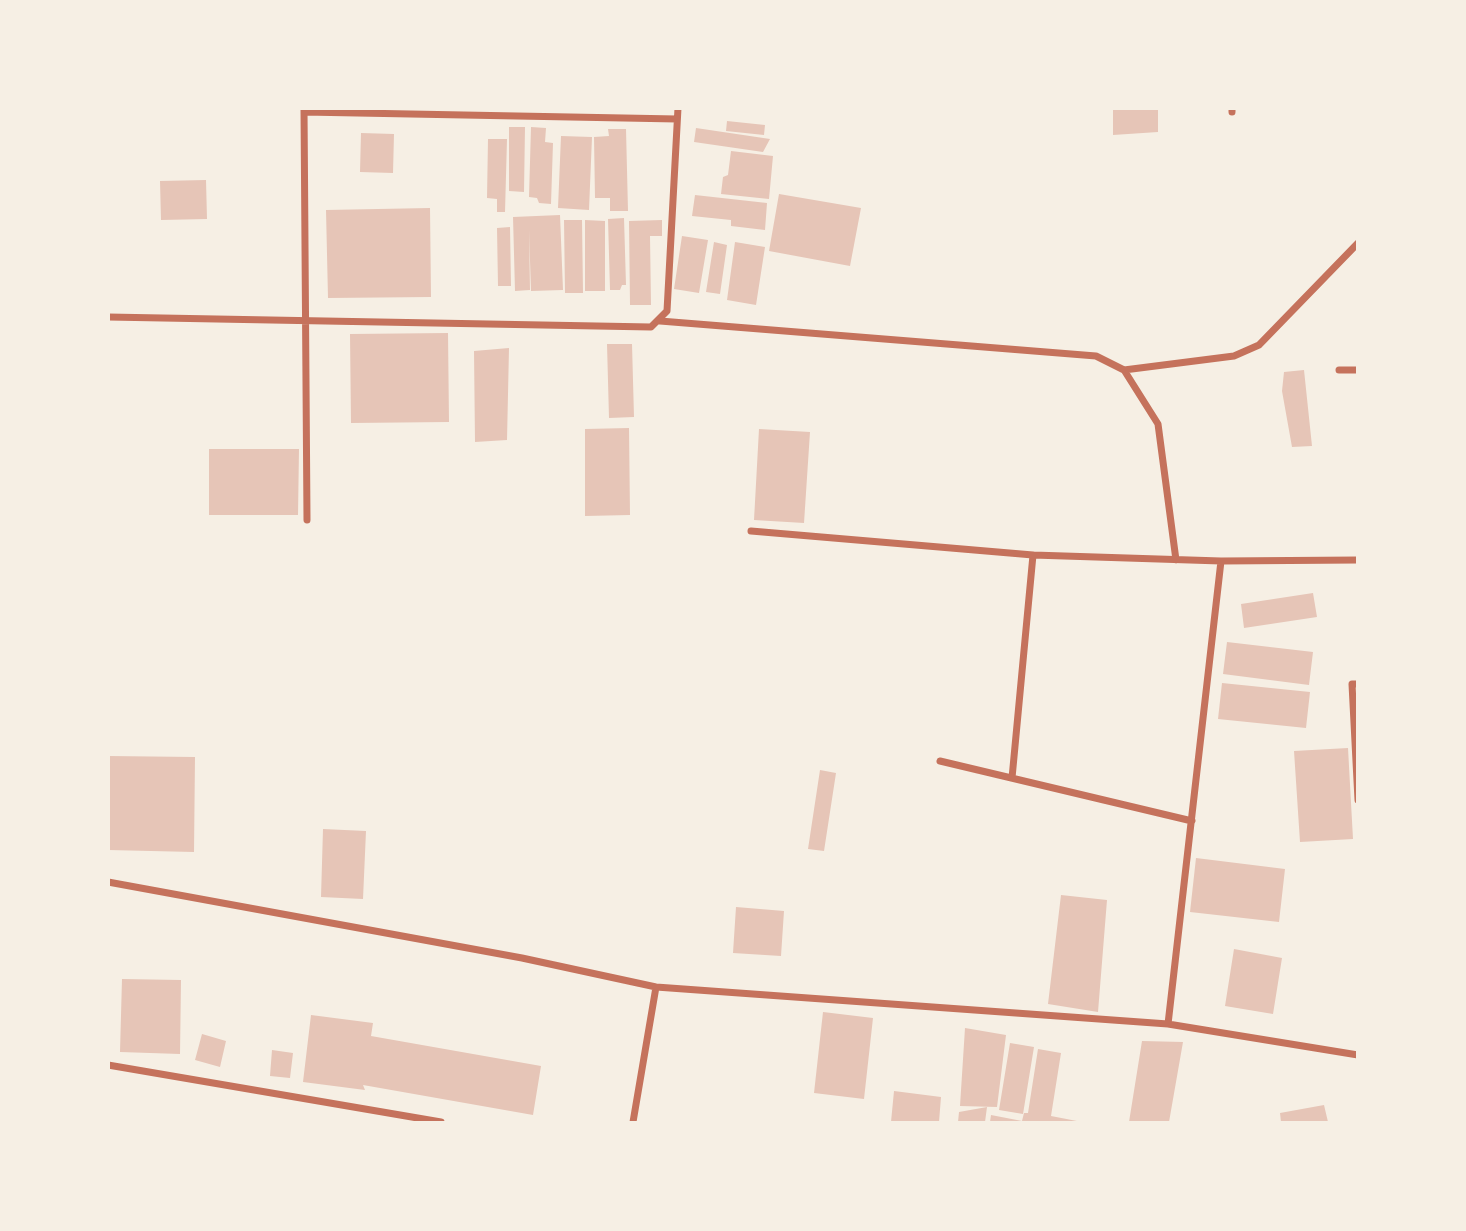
<!DOCTYPE html>
<style>
body{margin:0}
#map{position:relative;width:1466px;height:1231px;overflow:hidden;background:#f6efe4;font-family:"Titillium Web",sans-serif}
canvas{display:block}
.frame{position:absolute;inset:0;border:110px solid #f6efe4;pointer-events:none}
</style>
<div id="map">
<canvas width="1466" height="1231"></canvas>
<div class="frame"></div>
</div>
<script>
const g = document.querySelector('canvas').getContext('2d');
g.lineJoin = 'round';
function fill(path, color) {
  g.fillStyle = color;
  g.fill(path, 'evenodd');
}
function trace(path, color, width, dash) {
  g.strokeStyle = color;
  g.lineWidth = width;
  g.lineCap = dash ? 'butt' : 'round';
  g.setLineDash(dash || []);
  g.stroke(path);
}
fill(new Path2D(`
 M1113 108H1158V132L1113 135Z
 M727 121 765 125 764 135 726 131Z
 M509 127H525L524 192 509 191Z
 M531 127 546 128 545 142 553 143 551 204 539 203 537 198 529 197Z
 M696 128 770 139 763 152 694 142Z
 M608 129H626L628 211H610V198H595L594 137 609 136Z
 M361 133 394 134 393 173 360 172Z
 M561 136 592 137 589 210 558 208Z
 M488 139H507L505 212H497V199L487 198Z
 M731 151 773 156 769 199 721 194 723 177 728 175Z
 M206 180 207 219 161 220 160 181Z
 M779 194 861 208 850 266 769 251Z
 M695 195 767 203 765 230 731 226V220L692 216Z
 M430 208 431 297 328 298 326 210Z
 M560 215 563 290 531 291 529 230 530 290 515 291 513 217Z
 M624 218 626 285H622L620 290H610L608 219Z
 M564 220H582L583 293H565Z
 M585 220 605 221V291H585Z
 M662 220V236H650L651 305H630L629 221Z
 M510 227 511 286H498L497 228Z
 M682 236 708 240 699 293 674 289Z
 M714 242 727 245 720 294 706 292Z
 M735 242 765 247 756 305 727 300Z
 M448 333 449 422 351 423 350 334Z
 M607 344H632L634 417 609 418Z
 M509 348 507 440 475 442 474 351Z
 M1304 370 1312 446 1292 447 1282 391 1284 372Z
 M629 428 630 515 585 516V429Z
 M759 429 810 432 804 523 754 520Z
 M209 449H299L298 515H209Z
 M1313 593 1317 617 1244 628 1241 604Z
 M1227 642 1313 652 1309 685 1223 674Z
 M1222 683 1310 692 1306 728 1218 719Z
 M1348 748 1353 839 1300 842 1294 751Z
 M108 756 195 757 194 852 108 850Z
 M820 770 836 773 824 851 808 849Z
 M323 829 366 831 363 899 321 897Z
 M1196 858 1285 869 1279 922 1190 912Z
 M1061 895 1107 900 1098 1012 1048 1004Z
 M736 907 784 911 781 956 733 953Z
 M1234 949 1282 958 1273 1014 1225 1006Z
 M122 979 181 980 180 1054 120 1052Z
 M823 1012 873 1018 864 1099 814 1093Z
 M311 1015 373 1023 371 1036 541 1066 533 1115 363 1085 365 1090 303 1082Z
 M965 1028 1006 1035 997 1107 960 1106Z
 M202 1034 226 1041 220 1067 195 1060Z
 M1142 1041 1183 1042 1169 1122H1129Z
 M1010 1043 1034 1047 1023 1114 999 1110Z
 M1038 1049 1061 1053 1051 1116 1082 1122H990L991 1115 1022 1121 1024 1113H1028Z
 M272 1050 293 1053 290 1078 270 1076Z
 M894 1091 941 1097 939 1122H891Z
 M1324 1105 1328 1122H1281L1280 1113Z
 M987 1107 985 1122H958L959 1112Z`), '#e6c5b7');
trace(new Path2D(`
 M304 108 307 520
 M304 112 677 119
 M1232 112V108
 M108 317 651 327 667 311 678 108
 M660 321 1096 356 1124 370 1158 424 1176 560
 M1124 370 1234 356 1259 345 1358 243
 M1339 370H1358
 M751 531 1033 555 1221 561 1358 560
 M1358 684H1352L1358 800
 M940 761 1192 821
 M1012 778 1033 555
 M108 882 522 958 656 987 1168 1024 1358 1055
 M1168 1024 1221 561
 M108 1065 441 1122
 M633 1122 656 987`), '#c5725c', 7);
</script>
